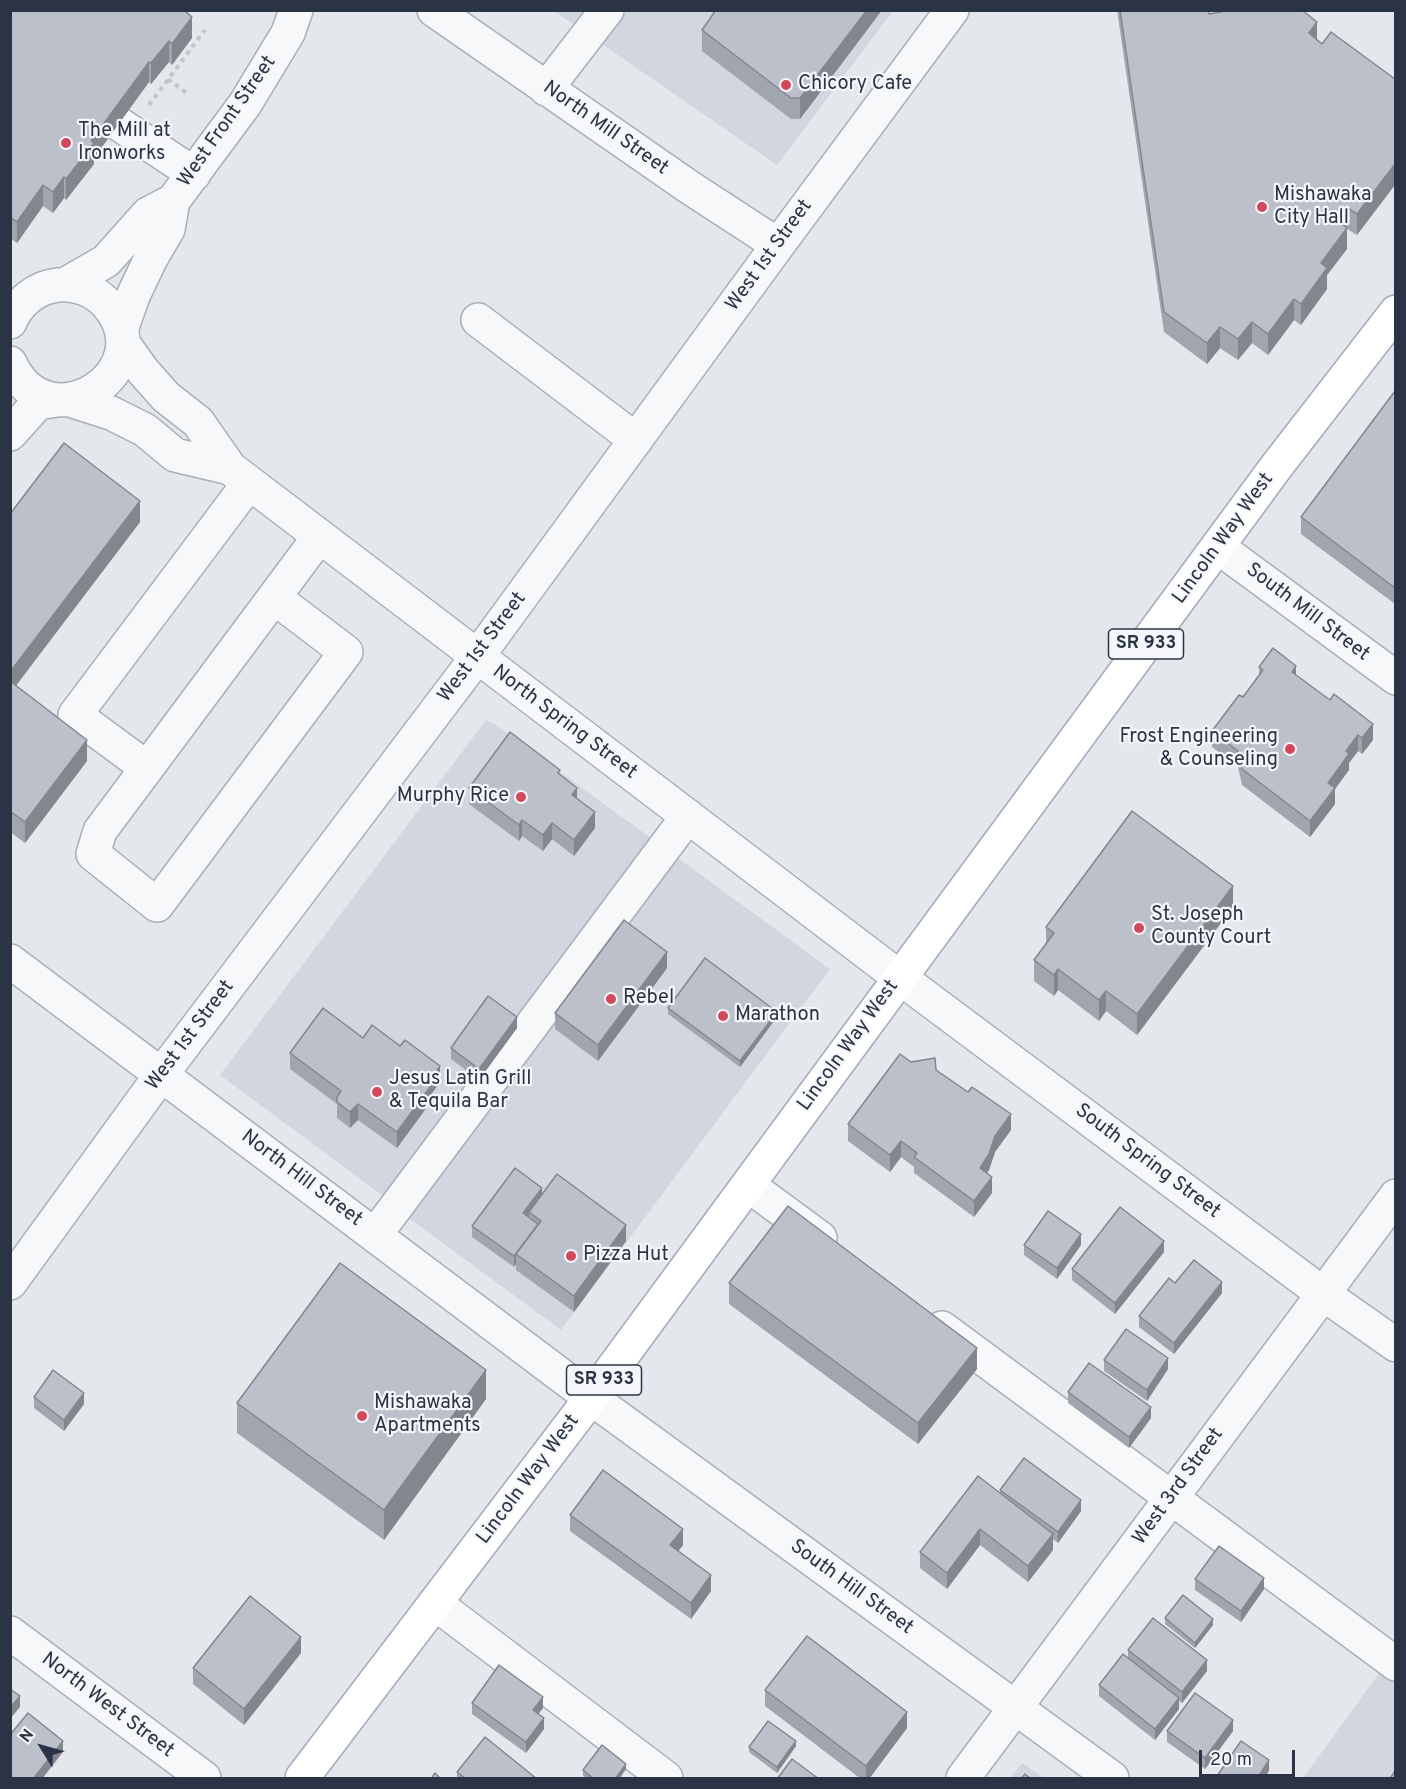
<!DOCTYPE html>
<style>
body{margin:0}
#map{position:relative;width:1406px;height:1789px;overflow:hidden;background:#e4e7ec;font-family:Overpass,sans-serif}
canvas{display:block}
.frame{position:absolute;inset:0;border:12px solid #2b3445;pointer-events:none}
.north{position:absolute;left:12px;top:1717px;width:60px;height:60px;-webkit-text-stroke:4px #f4f6f9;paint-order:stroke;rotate:307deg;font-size:16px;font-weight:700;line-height:24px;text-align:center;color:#2b3445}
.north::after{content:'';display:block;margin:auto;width:21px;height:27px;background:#2b3445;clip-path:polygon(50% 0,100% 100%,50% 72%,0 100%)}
.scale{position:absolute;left:1199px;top:1750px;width:96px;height:27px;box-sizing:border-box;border:3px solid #2b3445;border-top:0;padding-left:8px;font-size:18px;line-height:21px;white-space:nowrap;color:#2b3445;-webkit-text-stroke:4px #f4f6f9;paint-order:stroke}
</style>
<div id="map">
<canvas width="1406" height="1789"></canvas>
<div class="frame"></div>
<div class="north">N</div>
<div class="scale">20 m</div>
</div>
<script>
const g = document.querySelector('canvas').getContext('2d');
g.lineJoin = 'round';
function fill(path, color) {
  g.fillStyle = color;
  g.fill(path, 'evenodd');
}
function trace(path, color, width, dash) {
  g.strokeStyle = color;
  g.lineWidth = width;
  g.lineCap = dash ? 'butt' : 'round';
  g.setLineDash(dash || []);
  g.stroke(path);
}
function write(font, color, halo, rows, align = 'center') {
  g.font = font + ' Overpass,sans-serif';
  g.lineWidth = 4.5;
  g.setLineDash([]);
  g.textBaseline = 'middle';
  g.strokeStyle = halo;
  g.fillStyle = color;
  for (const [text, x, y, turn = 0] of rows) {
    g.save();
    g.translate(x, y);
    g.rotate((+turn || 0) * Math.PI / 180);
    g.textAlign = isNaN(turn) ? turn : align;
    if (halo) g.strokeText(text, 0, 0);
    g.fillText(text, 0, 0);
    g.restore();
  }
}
fill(new Path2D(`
 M554 11H893L777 165Z
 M486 720 496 725 655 841 387 1199 220 1075Z
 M671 853 830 969 561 1330 402 1213Z
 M1383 1668 1395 1678V1778H1303Z
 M1022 1763 1044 1778H1010Z`), '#d2d6de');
const minor = new Path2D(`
 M434 10 689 187 778 245
 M546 89 607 10
 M119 124 194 174
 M66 284 106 261 148 214 173 201 245 104 288 33 296 10
 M478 320 636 440
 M10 322C18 302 37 287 58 285 77 283 95 291 107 304 165 370 48 447 10 363
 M121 330 133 296 150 260 168 229 173 201
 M123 343 143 371 166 397 198 422 230 468 899 977 1322 1293 1396 1345
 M70 400 111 413 145 430 175 455 230 468
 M10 434 38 403 57 400
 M249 483 75 715 147 768 319 537
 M1218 547 1396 678
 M147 768 100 831 93 854 157 905 346 652 275 598
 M10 961 591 1398 1112 1778
 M748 1185 820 1238
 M375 1235 688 816
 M10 1283 161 1075 477 657 778 245 952 10
 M942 1328 1396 1664
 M436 1604 666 1778
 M10 1633 204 1778
 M963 1778 1396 1196`);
const major = new Path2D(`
 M302 1778 591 1398 1276 467 1396 312`);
trace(minor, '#a9aeb7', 36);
trace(major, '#a3abb8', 36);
trace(new Path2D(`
 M168 79 189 95
 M149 105 205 30`), '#c2c5cb', 4, [4.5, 4.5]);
trace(minor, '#f7f8fa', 33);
trace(major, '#fff', 33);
fill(new Path2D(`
 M10 10 192 38 172 65 169 62 151 84 149 82 94 158V164L66 200 64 198 53 213 43 206 17 243 10 238Z
 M716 10H882L800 119H791L702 51V30Z
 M1117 10H1209V14L1220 12V10H1302L1317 40 1322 44 1395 79 1357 235 1347 229V249L1327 275V289L1301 325 1294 320 1268 355 1252 343 1238 360 1220 348 1207 364 1164 332Z
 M1395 391V604L1301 534V517Z
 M10 514 140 522 16 686 87 761 25 843 10 832Z
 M1259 667 1296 675 1373 740 1362 754 1358 751 1349 763V770L1335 789V804L1310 837 1242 785 1238 767 1212 747V731L1243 697 1259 676Z
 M560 775 577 799 595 828 574 856 552 839 543 851 522 836 519 841 469 804V788Z
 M1233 907 1137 1035 1106 1011 1099 1021 1058 990 1054 996 1034 981V960L1046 945V927Z
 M667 968 598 1061 555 1029V1013Z
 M668 1008 777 1017 740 1067 668 1014Z
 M517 1028 479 1080 451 1059V1048Z
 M363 1038 440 1082 430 1096V1103L397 1148 358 1120 350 1128 337 1118V1104L290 1069V1053Z
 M911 1062 936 1070 1011 1130 995 1152 989 1170 987 1173 992 1193 974 1217 914 1173V1167L901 1157 890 1172 848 1141V1124Z
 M542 1195 626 1241 574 1312 516 1270V1264L514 1267 472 1237V1226Z
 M1024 1245H1081L1057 1279 1024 1255Z
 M1164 1252 1115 1314 1072 1280V1269Z
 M729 1283 977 1369 918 1444 729 1304Z
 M1175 1283 1222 1293 1174 1354 1139 1327V1316Z
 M1104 1360 1168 1369 1147 1401 1104 1371Z
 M1068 1392 1151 1418 1129 1448 1068 1403Z
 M34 1397 84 1404 64 1431 34 1408Z
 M486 1399 384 1540 237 1433V1403Z
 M1000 1490 1081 1511 1058 1543 1053 1539V1550L1028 1582 980 1545 947 1589 920 1568V1552L1000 1494Z
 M570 1515 683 1545 678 1551 711 1591 691 1619 570 1531Z
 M1195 1579 1264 1589 1241 1622 1195 1590Z
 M1165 1618 1213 1625 1195 1648 1165 1624Z
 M1128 1650 1207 1671 1182 1703 1179 1701V1709L1155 1740 1099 1696V1685L1128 1658Z
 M301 1653 244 1725 193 1684V1668Z
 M765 1690 907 1728 869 1779H861L765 1706Z
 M472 1703 543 1708 538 1714 544 1729 526 1753 472 1714Z
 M1167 1731H1233L1205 1769 1167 1742Z
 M796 1746 777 1773 749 1752V1747Z
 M626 1769 619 1779H587L583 1776V1770Z
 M457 1772 537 1779H457Z`), '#a1a5ae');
fill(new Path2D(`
 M867 10H882L800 119V98Z
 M192 17V38L172 65V44Z
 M1317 22V43L1309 33Z
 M169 41V62L151 84V63Z
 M149 62V82L94 158V164L66 200V179L91 141Z
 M1395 164V185L1357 235V214Z
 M64 177V198L53 213V192Z
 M43 185V206L17 243V222Z
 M1346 207V228L1336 220Z
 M1347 228V249L1327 275V289L1301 325V304L1321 263Z
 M1294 299V320L1268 355V334Z
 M1252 322V343L1238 360V339Z
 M1220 327V348L1207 364V343Z
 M140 501V522L10 693V672Z
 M1296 666V682L1292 672Z
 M1373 724V740L1362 754V738Z
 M1358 735V751L1349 763V770L1335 789V804L1310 837V821L1328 783 1346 751Z
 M87 740V761L25 843V822Z
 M577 788V804L572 795Z
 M595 812V828L574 856V840Z
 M522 820V836L519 841V825Z
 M552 823V839L543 851V835Z
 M1233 886V907L1137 1035V1014Z
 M667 952V968L598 1061V1045Z
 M1058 969V990L1054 996V975Z
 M1106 991V1011L1099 1021V1000Z
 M777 1012V1017L740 1067V1061Z
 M517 1017V1028L479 1080V1069Z
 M440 1066V1082L430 1096V1103L397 1148V1132L427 1085Z
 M358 1104V1120L350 1128V1112Z
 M1011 1114V1130L995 1152 989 1170 980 1184V1168L995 1136Z
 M901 1141V1157L890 1172V1155Z
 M992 1177V1193L974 1217V1201Z
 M542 1188V1199L529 1212V1216L523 1224V1213Z
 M538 1224 516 1254V1264L514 1267V1256Z
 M626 1225V1241L574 1312V1296Z
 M1081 1234V1245L1057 1279V1268Z
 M1164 1241V1252L1115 1314V1303Z
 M1222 1282V1293L1174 1354V1343Z
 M977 1348V1369L918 1444V1423Z
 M1168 1358V1369L1147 1401V1390Z
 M486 1370V1399L384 1540V1510Z
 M84 1393V1404L64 1431V1420Z
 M1151 1407V1418L1129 1448V1437Z
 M1081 1500V1511L1058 1543V1532Z
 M683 1529V1545L670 1562V1545Z
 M980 1529V1545L947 1589V1573Z
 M1053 1534V1550L1028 1582V1566Z
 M711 1575V1591L691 1619V1603Z
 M1264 1578V1589L1241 1622V1611Z
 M1213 1619V1625L1195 1648V1643Z
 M301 1637V1653L244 1725V1709Z
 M1207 1660V1671L1182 1703V1692Z
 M20 1696V1707L10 1719V1708Z
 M543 1697V1708L533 1721V1710Z
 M1179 1698V1709L1155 1740V1729Z
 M907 1712V1728L869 1779H866V1766Z
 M544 1718V1729L526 1753V1742Z
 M1233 1720V1731L1205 1769V1758Z
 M63 1741V1752L42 1779H33Z
 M796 1741V1746L777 1773V1767Z
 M1269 1760V1771L1264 1779H1257Z
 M626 1764V1769L619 1779H615Z`), '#83868d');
const building = new Path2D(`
 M10 10H184L192 17 172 44 169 41 151 63 149 62 91 141 94 143 66 179 64 177 53 192 43 185 17 222 10 217Z
 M716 10H867L800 98H791L702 30Z
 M1120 10H1209V14L1221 12V10H1302L1317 22 1309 33 1322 44 1331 32 1395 79V164L1357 214 1346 207 1336 220 1347 228 1321 263 1327 268 1301 304 1294 299 1268 334 1252 322 1238 339 1220 327 1207 343 1164 312Z
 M1395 391V588L1301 517Z
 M64 443 140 501 10 672V514Z
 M1273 648 1296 666 1292 672 1330 700 1334 694 1373 724 1362 738 1358 735 1346 751 1349 754 1328 783 1335 788 1310 821 1242 769 1238 751 1212 731 1239 695 1243 697 1263 670 1259 667Z
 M10 681 87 740 25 822 10 811Z
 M510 732 560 770 558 773 577 788 572 795 595 812 574 840 552 823 543 835 522 820 519 825 469 788Z
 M1132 811 1233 886 1137 1014 1106 991 1099 1000 1058 969 1054 975 1034 960 1054 933 1046 927Z
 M624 920 667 952 598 1045 555 1013Z
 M705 958 777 1012 740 1061 668 1008Z
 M488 996 517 1017 479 1069 451 1048Z
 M323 1008 363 1038 372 1025 400 1046 405 1040 440 1066 427 1085 430 1087 397 1132 358 1104 350 1112 337 1102V1097L341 1091 290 1053Z
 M900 1054 911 1062 935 1058 936 1070 968 1092 972 1087 1011 1114 995 1136 989 1154 980 1168 992 1177 974 1201 914 1157 917 1153 901 1141 890 1155 848 1124Z
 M515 1168 542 1188 523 1213 538 1224 514 1256 472 1226Z
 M557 1174 626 1225 574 1296 516 1254 541 1221 529 1212Z
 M788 1206 977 1348 918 1423 729 1283Z
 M1120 1207 1164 1241 1115 1303 1072 1269Z
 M1048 1211 1081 1234 1057 1268 1024 1245Z
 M1194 1260 1222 1282 1174 1343 1139 1316 1169 1278 1175 1283Z
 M340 1263 486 1370 384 1510 237 1403Z
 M1126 1329 1168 1358 1147 1390 1104 1360Z
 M1089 1363 1151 1407 1129 1437 1068 1392Z
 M53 1370 84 1393 64 1420 34 1397Z
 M1024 1458 1081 1500 1058 1532 1000 1490Z
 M603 1470 683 1529 670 1545 711 1575 691 1603 570 1515Z
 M978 1476 1053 1534 1028 1566 980 1529 947 1573 920 1552Z
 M1219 1546 1264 1578 1241 1611 1195 1579Z
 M1183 1595 1213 1619 1195 1643 1165 1618Z
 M250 1596 301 1637 244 1709 193 1668Z
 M1153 1618 1207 1660 1182 1692 1128 1650Z
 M807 1636 907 1712 866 1766 765 1690Z
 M1123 1654 1179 1698 1155 1729 1099 1685Z
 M499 1665 543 1697 533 1710 544 1718 526 1742 472 1703Z
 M10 1689 20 1696 10 1708Z
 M1195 1693 1233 1720 1205 1758 1167 1731Z
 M28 1713 63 1741 33 1779H10V1735Z
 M768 1721 796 1741 777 1767 749 1747Z
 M485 1737 537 1779H466L457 1772Z
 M1241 1741 1269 1760 1257 1779H1221L1217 1776Z
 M602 1745 626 1764 615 1779H594L583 1770Z
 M792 1759 819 1779H777Z
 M1395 1771V1779H1393L1391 1777Z
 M435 1773 441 1779H431Z
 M1025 1774 1031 1779H1021Z`);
fill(building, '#bbc0ca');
trace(building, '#83868d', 1.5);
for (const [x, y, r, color] of [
 [786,85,6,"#d1495b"],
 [66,143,6,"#d1495b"],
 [1262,207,6,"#d1495b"],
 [1290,749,6,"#d1495b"],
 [521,797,6,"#d1495b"],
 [1139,928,6,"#d1495b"],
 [611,999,6,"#d1495b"],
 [723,1016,6,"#d1495b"],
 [377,1092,6,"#d1495b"],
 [571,1256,6,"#d1495b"],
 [362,1416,6,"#d1495b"]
]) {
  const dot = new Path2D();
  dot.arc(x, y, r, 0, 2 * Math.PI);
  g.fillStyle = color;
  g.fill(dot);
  trace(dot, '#f4f6f9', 2);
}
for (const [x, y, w] of [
 [1146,644,75],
 [604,1380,75]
]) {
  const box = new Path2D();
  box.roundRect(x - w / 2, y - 15, w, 30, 4.5);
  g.fillStyle = '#f4f6f9';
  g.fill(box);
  trace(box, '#2b3445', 1.5);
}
write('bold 18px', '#2b3445', null, [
 ["SR 933",1146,644],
 ["SR 933",604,1380]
]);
write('20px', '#2b3445', '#f4f6f9', [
 ["Chicory Cafe",798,85],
 ["The Mill at",78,132],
 ["Ironworks",78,155],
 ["Mishawaka",1274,196],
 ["City Hall",1274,219],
 ["Frost Engineering",1278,738,"right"],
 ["& Counseling",1278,761,"right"],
 ["Murphy Rice",509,797,"right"],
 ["St. Joseph",1151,916],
 ["County Court",1151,939],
 ["Rebel",623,999],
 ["Marathon",735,1016],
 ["Jesus Latin Grill",389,1080],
 ["& Tequila Bar",389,1103],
 ["Pizza Hut",583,1256],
 ["Mishawaka",374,1404],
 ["Apartments",374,1427]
], 'left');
write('20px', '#2b3445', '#f4f6f9', [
 ["West Front Street",228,122,-55],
 ["North Mill Street",605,129,35],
 ["West 1st Street",770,256,-54],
 ["Lincoln Way West",1224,539,-54],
 ["South Mill Street",1307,613,37],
 ["West 1st Street",483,648,-53],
 ["North Spring Street",564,723,37],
 ["West 1st Street",191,1036,-53],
 ["Lincoln Way West",849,1046,-54],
 ["South Spring Street",1147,1162,37],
 ["North Hill Street",301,1179,37],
 ["Lincoln Way West",529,1480,-53],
 ["West 3rd Street",1179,1487,-54],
 ["South Hill Street",851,1588,36],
 ["North West Street",107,1706,37]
]);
</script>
